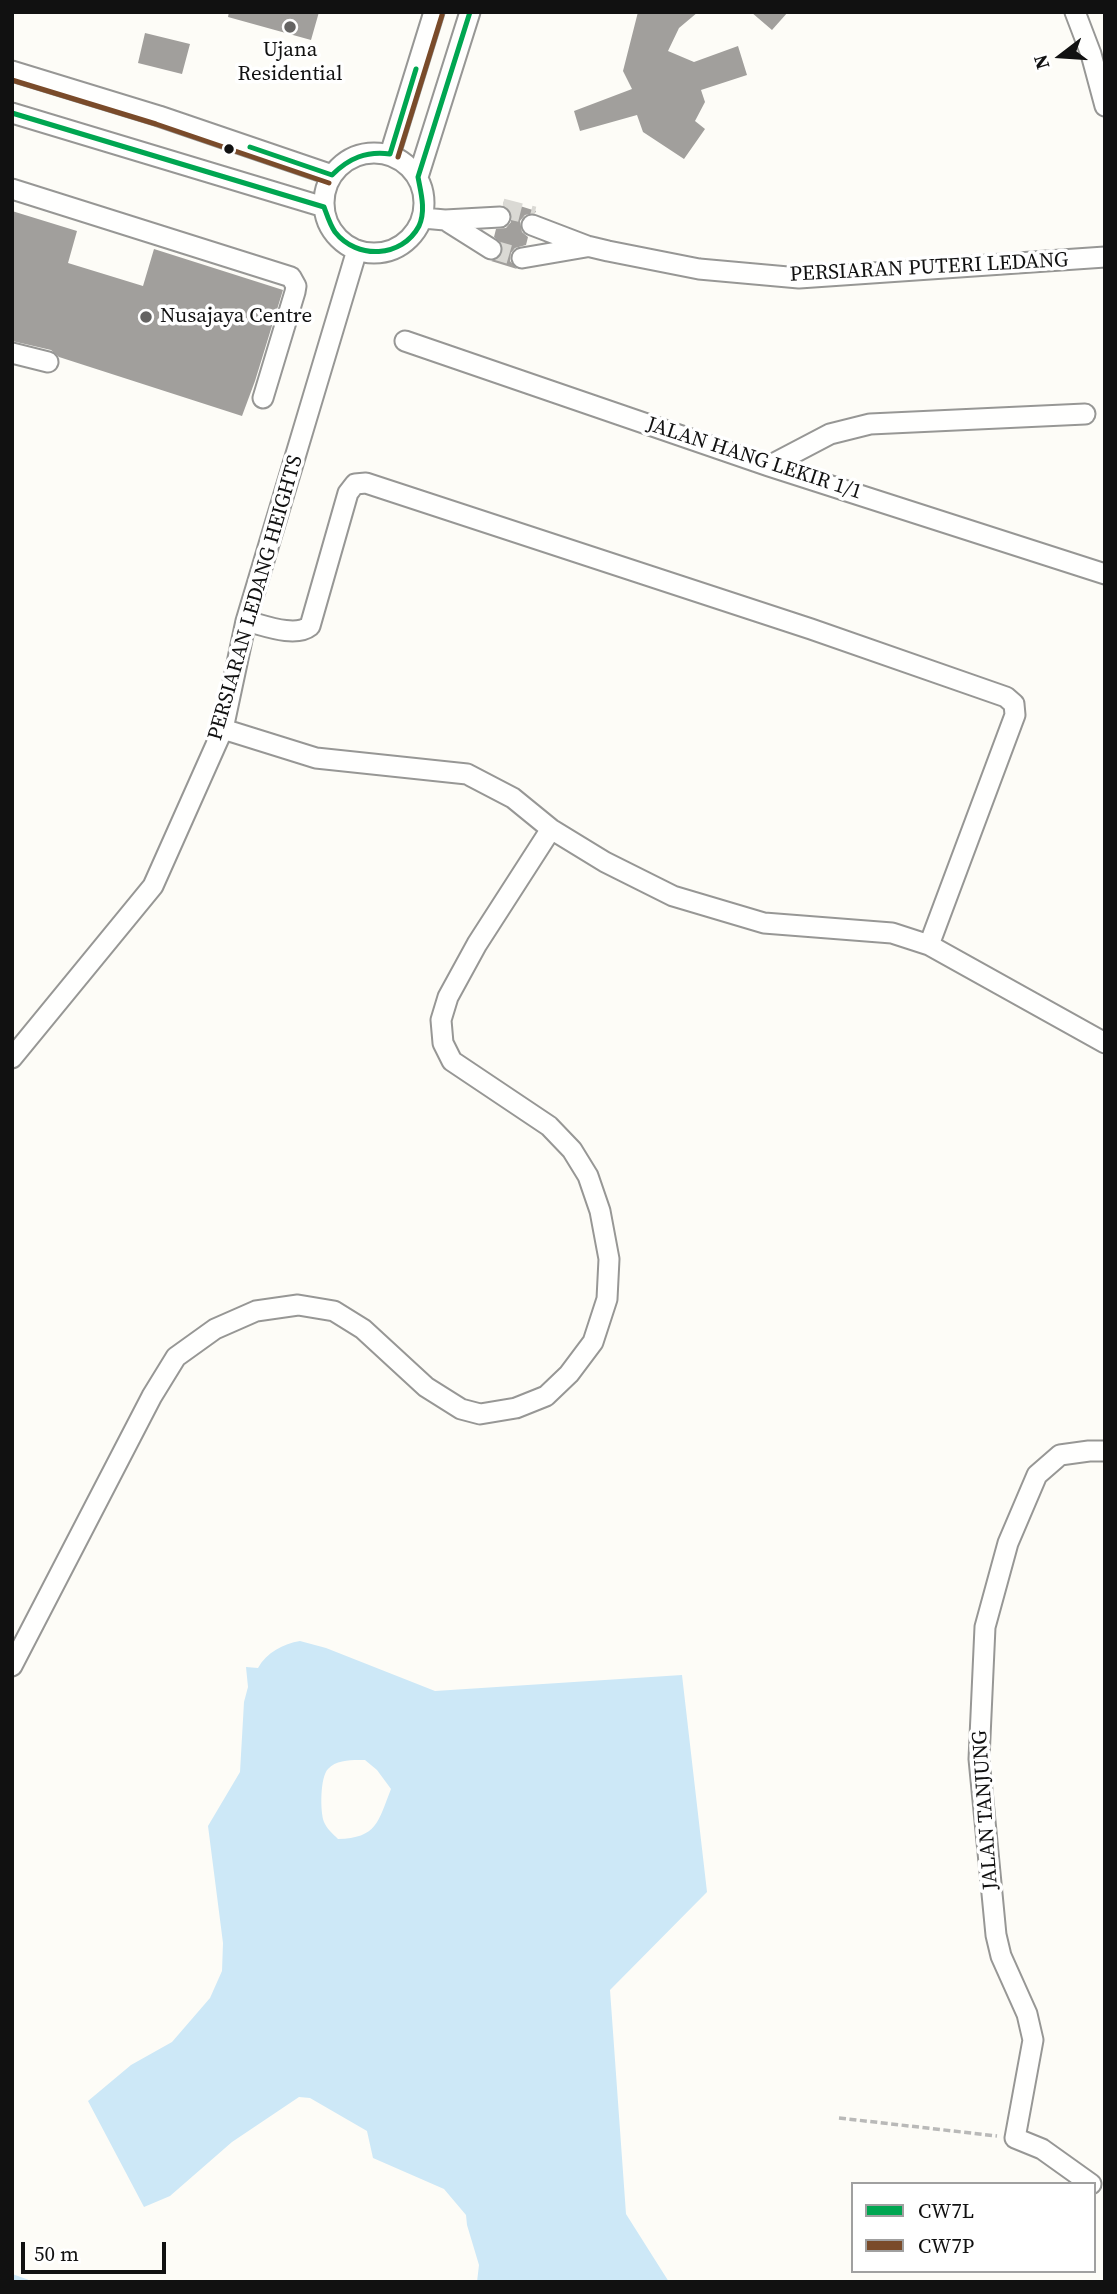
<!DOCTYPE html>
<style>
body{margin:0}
#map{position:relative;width:1117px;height:2294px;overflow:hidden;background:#fdfcf7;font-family:"Source Serif 4",serif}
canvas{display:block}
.frame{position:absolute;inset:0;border:14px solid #111;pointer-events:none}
.legend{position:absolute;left:851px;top:2182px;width:245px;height:91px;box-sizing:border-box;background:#fff;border:2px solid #a0a0a0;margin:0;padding:9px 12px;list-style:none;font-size:21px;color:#111}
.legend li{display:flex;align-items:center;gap:14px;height:35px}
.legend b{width:35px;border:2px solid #a0a0a0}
.north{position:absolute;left:1026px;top:21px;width:70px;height:70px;-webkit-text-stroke:5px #fff;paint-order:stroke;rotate:253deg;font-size:19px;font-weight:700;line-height:28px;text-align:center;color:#111}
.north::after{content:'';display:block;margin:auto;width:24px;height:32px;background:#111;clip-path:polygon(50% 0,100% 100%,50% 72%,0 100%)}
.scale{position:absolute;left:21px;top:2242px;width:145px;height:32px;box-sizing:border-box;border:4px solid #111;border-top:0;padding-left:9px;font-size:21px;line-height:24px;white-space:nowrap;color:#111;-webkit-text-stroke:5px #fff;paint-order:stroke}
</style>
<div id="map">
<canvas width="1117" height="2294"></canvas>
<div class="frame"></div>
<ul class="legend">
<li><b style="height:9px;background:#00a651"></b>CW7L</li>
<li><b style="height:9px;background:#7a4b2a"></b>CW7P</li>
</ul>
<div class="north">N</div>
<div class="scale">50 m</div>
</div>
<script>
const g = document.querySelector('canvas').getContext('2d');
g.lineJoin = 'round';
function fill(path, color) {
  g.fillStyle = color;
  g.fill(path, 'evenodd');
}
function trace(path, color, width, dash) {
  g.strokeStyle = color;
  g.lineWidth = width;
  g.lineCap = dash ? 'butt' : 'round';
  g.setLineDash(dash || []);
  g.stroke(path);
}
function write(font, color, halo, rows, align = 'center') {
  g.font = font + ' "Source Serif 4",serif';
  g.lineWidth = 7;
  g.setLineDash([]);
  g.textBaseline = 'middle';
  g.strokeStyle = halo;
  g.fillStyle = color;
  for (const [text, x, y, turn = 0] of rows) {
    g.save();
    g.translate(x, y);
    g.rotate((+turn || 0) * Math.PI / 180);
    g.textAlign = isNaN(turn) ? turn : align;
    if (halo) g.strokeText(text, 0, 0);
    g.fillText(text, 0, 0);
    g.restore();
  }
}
fill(new Path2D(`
 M300 1641 326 1648 435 1691 682 1675 707 1892 610 1990 626 2214 669 2282H477L479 2265 467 2225 466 2215 444 2189 373 2158 367 2131 310 2098 299 2097 232 2142 170 2196 144 2207 88 2101 131 2065 172 2042 210 1998 222 1971 223 1943 208 1826 240 1772 244 1702 248 1687 246 1667 258 1668C267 1652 283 1644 300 1641ZM365 1760 377 1770 391 1789C378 1822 377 1838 338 1839 333 1834 327 1829 324 1822 320 1812 320 1777 328 1769 337 1759 353 1760 365 1760Z`), '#cde8f7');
trace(new Path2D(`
 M12 2277 26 2282`), '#cde8f7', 6);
fill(new Path2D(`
 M229 12H319L311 40 228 17Z
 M638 12H698L679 28 668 51 694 62 738 46 747 75 701 90 705 102 695 121 705 129 684 159 643 132 637 115 580 131 574 111 632 89 623 71Z
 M751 12H788L772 30Z
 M145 33 190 44 182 74 138 63Z
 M504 201 536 211 535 213 525 215 520 221 522 232 528 237 526 245 515 248 511 253 510 261 517 269 491 261 501 256 503 250 501 243 494 237 496 229 506 228 511 222V211L503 205Z
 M12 211 77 231 68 263 143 286 154 249 283 290 255 381 242 416 59 357 51 350 12 341Z`), '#a19f9c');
trace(new Path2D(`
 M502 208 534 216
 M491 249 522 258`), '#dad9d4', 19, [19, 10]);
const minor = new Path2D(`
 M1075 12 1091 54 1105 106
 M12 71 159 116 332 175
 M12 113 324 207
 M324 203a50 50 0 1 1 100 0a50 50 0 1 1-100 0Z
 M390 154 434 12
 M418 177 470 12
 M12 189 291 277 296 286 295 292 263 398
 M423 218 445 220 500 217
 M445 220 491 249
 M532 225 587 246 608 251 699 269 799 278 1105 257
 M522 258 586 247
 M405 341 769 466 1105 574
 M12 353 48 362
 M769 466 830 434 870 424 1085 414
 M246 621C263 625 295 638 310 626L348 493 355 484 366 483 811 629 1006 697 1014 704 1015 715 929 945
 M223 729 316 758 467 774 513 798 551 829 605 862 673 896 764 923 892 933 929 945 1105 1043
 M12 1058 153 886 223 729 246 621 357 250
 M12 1666 152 1396 176 1357 215 1329 256 1311 298 1305 334 1311 363 1329 426 1387 461 1409 480 1414 516 1408 546 1396 569 1374 593 1342 607 1299 609 1259 600 1211 588 1176 572 1150 549 1126 452 1061 443 1043 441 1020 448 997 477 944 551 829
 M1091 2184 1042 2149 1015 2138 1033 2040 1027 2014 1001 1956 996 1935 979 1759 985 1627 1008 1543 1037 1475 1060 1455 1089 1451H1105`);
trace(minor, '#979795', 23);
trace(new Path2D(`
 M839 2118 997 2136`), '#b9b9b8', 3.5, [7, 3.5]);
trace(minor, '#fffffe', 19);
trace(new Path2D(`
 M12 113 324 207C327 215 330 225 335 232 357 260 402 258 419 226 426 210 421 193 418 177L470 12
 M250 147 332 175C349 158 366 151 390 154L416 69`), '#00a651', 5);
trace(new Path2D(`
 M12 80 156 124 329 183
 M398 157 442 15`), '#7a4b2a', 5);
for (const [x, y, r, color] of [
 [290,27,7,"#646362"],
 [229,149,6,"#111"],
 [146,317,7,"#646362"]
]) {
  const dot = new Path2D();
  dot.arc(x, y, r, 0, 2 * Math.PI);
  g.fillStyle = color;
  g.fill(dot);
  trace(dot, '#fff', 2.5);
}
write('21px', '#111', '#fff', [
 ["Ujana",290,51],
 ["Residential",290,75],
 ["Nusajaya Centre",160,317,"left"]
]);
write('21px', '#111', '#fff', [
 ["PERSIARAN PUTERI LEDANG",929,268,-3],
 ["JALAN HANG LEKIR 1/1",754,459,18],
 ["PERSIARAN LEDANG HEIGHTS",256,598,-74],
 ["JALAN TANJUNG",986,1810,-94]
]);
</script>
